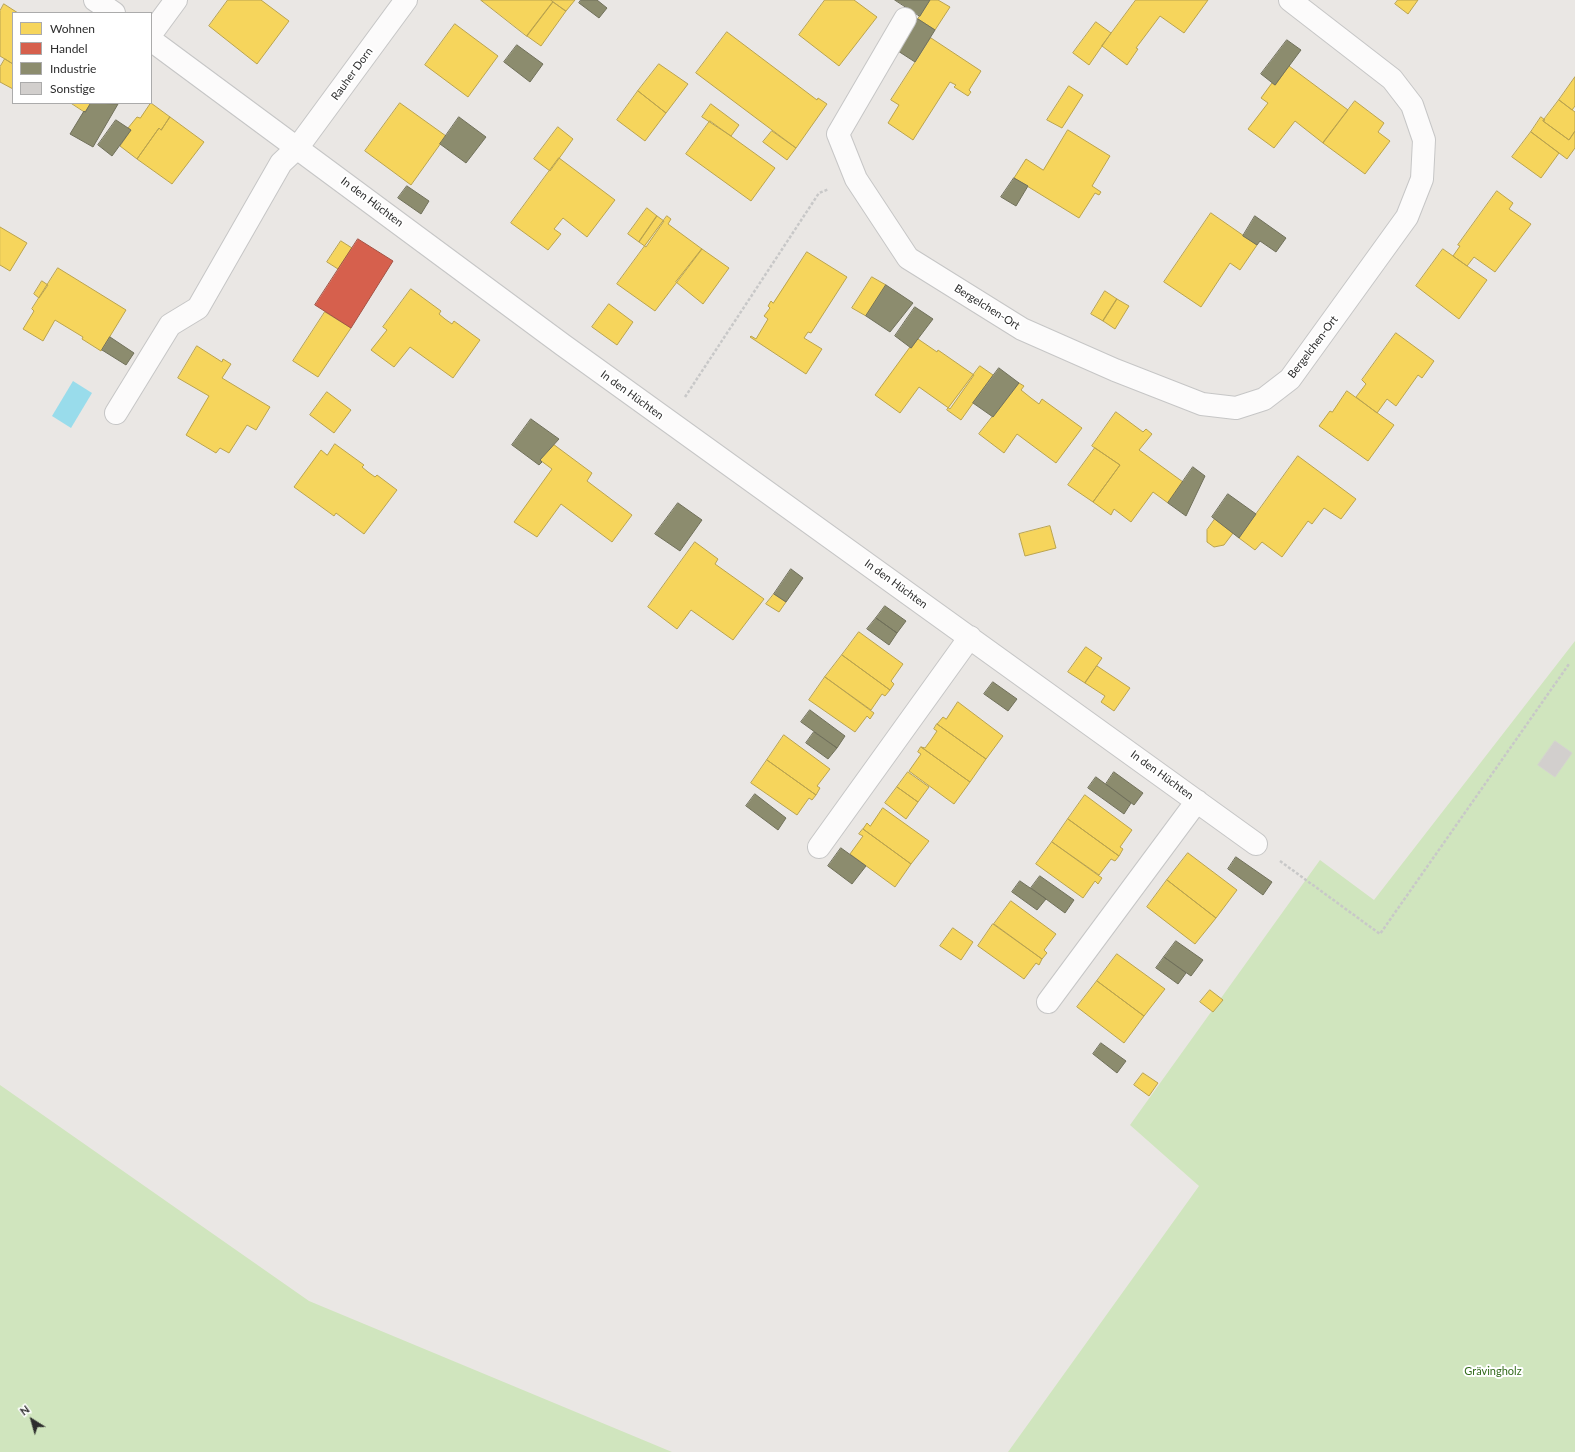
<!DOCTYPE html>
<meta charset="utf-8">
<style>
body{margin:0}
#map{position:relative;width:1575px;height:1452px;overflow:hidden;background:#eae7e4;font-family:Lato,sans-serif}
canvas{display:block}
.legend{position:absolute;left:12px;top:12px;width:140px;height:92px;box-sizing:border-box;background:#fff;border:1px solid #ababab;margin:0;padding:5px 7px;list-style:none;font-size:12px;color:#2d2d2d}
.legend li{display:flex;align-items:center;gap:8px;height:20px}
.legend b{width:20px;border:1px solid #ababab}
.north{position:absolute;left:12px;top:1400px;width:40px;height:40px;-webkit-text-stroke:3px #fff;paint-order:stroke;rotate:323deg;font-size:11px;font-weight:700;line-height:16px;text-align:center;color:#2d2d2d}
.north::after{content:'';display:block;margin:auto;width:14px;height:18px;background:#2d2d2d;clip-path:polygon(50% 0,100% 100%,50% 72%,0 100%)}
</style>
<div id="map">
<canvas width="1575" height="1452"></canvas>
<ul class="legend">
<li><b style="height:11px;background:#f6d55c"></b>Wohnen</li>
<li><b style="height:11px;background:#d6604d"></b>Handel</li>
<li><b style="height:11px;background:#8c8c6e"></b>Industrie</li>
<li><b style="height:11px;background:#d2cfcd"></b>Sonstige</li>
</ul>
<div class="north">N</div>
</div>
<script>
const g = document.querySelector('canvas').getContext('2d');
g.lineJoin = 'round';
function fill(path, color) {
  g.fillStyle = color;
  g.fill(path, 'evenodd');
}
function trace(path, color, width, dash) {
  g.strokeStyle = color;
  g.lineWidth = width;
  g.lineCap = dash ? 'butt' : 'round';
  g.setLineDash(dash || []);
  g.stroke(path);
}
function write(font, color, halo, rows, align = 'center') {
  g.font = font + ' Lato,sans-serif';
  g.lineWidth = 4;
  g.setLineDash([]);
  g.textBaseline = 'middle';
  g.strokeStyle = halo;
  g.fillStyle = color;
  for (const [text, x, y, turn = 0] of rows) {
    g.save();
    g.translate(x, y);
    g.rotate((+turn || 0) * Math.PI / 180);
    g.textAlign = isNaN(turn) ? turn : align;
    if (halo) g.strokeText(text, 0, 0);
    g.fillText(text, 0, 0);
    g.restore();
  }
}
fill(new Path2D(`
 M1575 641V1452H1008L1199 1186 1130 1125 1320 860 1374 900Z
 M0 1085 309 1301 672 1452H0Z`), '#d0e5be');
fill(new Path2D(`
 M73 381 92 393 71 428 52 416Z`), '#99dceb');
const homes = new Path2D(`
 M228 0H261L289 21 257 64 209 26Z
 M481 0H551L553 2 527 36Z
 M551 0H575L566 11Z
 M825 0H854L877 17 839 66 799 35Z
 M930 0H938L950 7 935 30 918 19Z
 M1136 0H1208L1184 33 1160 16 1136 48 1138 49 1127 65 1102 46Z
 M1398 0H1418L1408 14 1395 4Z
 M553 2 566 11 541 46 527 36Z
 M4 4 18 13H13V64L0 56V11Z
 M1096 22 1111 33 1089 65 1073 53Z
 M455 24 498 56 468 97 425 65Z
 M727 32 817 100 818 98 827 104 796 148 696 73Z
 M931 38 981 71 969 90 971 92 968 96 954 87 956 85 950 82 913 140 888 123 899 105 891 100Z
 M5 59 13 64V89L0 82V67Z
 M659 64 688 84 666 113 638 91Z
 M1289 66 1348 110 1323 143 1295 121 1274 148 1248 129 1268 103 1261 98 1272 83 1275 85Z
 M1575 77V106L1572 110 1559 100Z
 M1069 86 1083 95 1062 128 1047 120Z
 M638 91 666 113 645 141 617 120Z
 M1559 100 1575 112V131L1569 140 1543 121Z
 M1355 101 1384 123 1378 132 1390 141 1365 174 1323 143Z
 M71 103H91L85 112Z
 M151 103 170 117 161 130 159 128 137 159 120 146 131 130 128 128 137 117 140 118Z
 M400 103 446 136 411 185 365 151Z
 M711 104 739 125 731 136 702 117Z
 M170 117 204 142 172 184 137 159 159 128 161 130Z
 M1541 117 1545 120 1543 121 1569 140 1575 131V148L1567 159 1531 132Z
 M710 121 775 168 751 201 686 154Z
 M558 127 573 139 550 171 534 159Z
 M1068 130 1110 156 1092 186 1101 192 1099 195 1095 193 1079 218 1014 178 1026 159 1043 170Z
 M772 131 796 148 787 160 763 142Z
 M1531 132 1559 153 1541 178 1512 157Z
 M559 158 615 200 587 237 563 218 554 229 561 234 548 250 511 223Z
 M1497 191 1513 203 1509 209 1531 224 1495 272 1474 257 1467 266 1453 256 1460 246 1458 245Z
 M647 208 657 216 639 242 628 234Z
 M1211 213 1257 245 1240 270 1230 263 1201 307 1164 282Z
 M657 216 664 221 646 247 639 242Z
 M667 216 671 219 668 224 702 249 655 311 617 284Z
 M0 227 27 243 10 271 0 265Z
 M341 241 352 248 338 269 327 262Z
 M702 249 729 268 703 304 676 282Z
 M1443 249 1487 280 1459 319 1416 286Z
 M807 252 847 277 811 333 808 332 804 338 822 349 806 374 750 337 751 336 756 339 768 319 764 316 770 308 768 306 771 301 773 303Z
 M58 268 126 310 101 351 82 339 83 337 55 320 43 341 23 329 34 311 32 309Z
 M872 277 886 285 866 316 852 308Z
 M42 281 48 285 39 298 34 294Z
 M411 289 441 311 439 314 445 319 452 324 454 321 480 340 453 378 410 347 394 367 371 350 387 330 383 327Z
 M1105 291 1117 299 1103 321 1091 314Z
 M1117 299 1129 306 1115 329 1103 321Z
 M609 304 633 322 617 345 592 327Z
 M325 312 351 328 318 377 293 361Z
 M1396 333 1434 361 1422 378 1418 375 1396 406 1387 399 1377 413 1356 397 1366 384 1362 380Z
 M918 339 937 352 938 350 974 375 950 409 919 387 900 413 875 395 910 347 911 348Z
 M197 346 222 362 223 359 231 364 222 378 270 407 256 430 247 425 229 453 220 448 216 453 186 435 209 396 178 378Z
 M980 366 993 375 961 420 947 410Z
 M1019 383 1024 386 1021 390 1031 398 1039 404 1042 399 1082 428 1056 463 1017 434 1004 453 979 434Z
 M1347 391 1394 425 1368 461 1319 426 1330 411 1332 412Z
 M327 392 351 410 334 433 310 415Z
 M1116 412 1143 432 1146 429 1152 434 1139 450 1183 482 1168 503 1153 492 1131 522 1114 509 1111 515 1093 502 1120 465 1092 446Z
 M335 444 364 465 362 467 368 472 375 477 377 475 397 490 364 534 336 513 334 516 294 487 321 450 327 455Z
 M553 444 592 473 587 481 632 515 612 542 561 504 537 537 514 522 552 469 540 460Z
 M1095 448 1120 465 1093 502 1068 485Z
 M1298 456 1356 499 1341 519 1324 508 1312 524 1308 521 1282 557 1262 542 1255 550 1239 538Z
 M1215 519 1233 533 1224 545 1214 547 1207 542V530Z
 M1050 526 1056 548 1025 556 1019 534Z
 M695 542 718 559 715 564 764 599 733 640 691 610 677 629 648 607Z
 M774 594 786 602 779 612 766 604Z
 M859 632 903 664 891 681 894 684 890 690 842 655Z
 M1086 647 1102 658 1085 683 1068 672Z
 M842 655 890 690 885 696 882 694 871 710 825 677Z
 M1097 666 1130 688 1114 711 1101 702 1105 696 1085 683Z
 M825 677 874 713 870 719 867 716 855 732 809 700Z
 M958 702 1003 736 986 759 937 724 943 717 946 719Z
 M937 724 986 759 970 782 921 747 925 748 931 740 937 731 934 729Z
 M784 735 830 769 817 786 820 788 816 795 767 760Z
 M921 747 970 782 954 804 909 771 921 754 918 752Z
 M767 760 816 795 812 800 809 798 797 815 751 783Z
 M908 772 929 787 918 802 897 787Z
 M897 787 918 802 906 819 885 803Z
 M1085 795 1132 830 1120 847 1123 849 1119 856 1068 819Z
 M883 808 929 841 911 864 863 829 867 823 870 826Z
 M1068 819 1119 856 1115 861 1111 859 1099 875 1052 842Z
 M863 829 911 864 895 887 850 854 863 836 859 834Z
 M1052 842 1102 878 1098 884 1095 881 1083 898 1036 864Z
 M1188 853 1237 890 1216 918 1167 880Z
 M1167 880 1216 918 1195 944 1147 907Z
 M1011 901 1056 934 1044 950 1047 953 1042 959 994 924Z
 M993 924 1042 959 1039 965 1036 963 1024 979 978 946Z
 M953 928 973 942 961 960 940 946Z
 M1117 954 1165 989 1144 1016 1097 981Z
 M1097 981 1144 1016 1124 1043 1077 1007Z
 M1210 990 1223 1000 1213 1012 1200 1002Z
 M1143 1073 1158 1083 1149 1096 1134 1085Z`);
fill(homes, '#f6d55c');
trace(homes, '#baa34e', 1);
const shops = new Path2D(`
 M358 239 393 261 351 328 315 305Z`);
fill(shops, '#d6604d');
trace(shops, '#a35143', 1);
const industry = new Path2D(`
 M581 0H597L607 8 599 18 579 3Z
 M895 0H930L920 16Z
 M918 19 935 30 915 62 898 51Z
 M1287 40 1301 50 1275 85 1261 74Z
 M517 45 543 64 530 82 504 62Z
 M91 103 118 104 93 147 70 134 84 111 85 112Z
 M459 117 486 137 466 163 440 144Z
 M116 120 131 130 112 156 98 145Z
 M1014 178 1028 186 1016 206 1001 197Z
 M407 186 429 201 421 214 398 198Z
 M1255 216 1286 238 1276 252 1260 241 1257 245 1243 236Z
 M886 285 913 303 890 332 866 316Z
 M915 307 933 319 911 348 895 336Z
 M110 337 134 353 126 365 102 350Z
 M999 368 1019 383 993 417 973 403Z
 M531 419 559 439 540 460 542 462 539 465 512 445Z
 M1193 467 1205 476 1186 516 1168 503Z
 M1228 494 1256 514 1239 538 1212 517Z
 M678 503 702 520 680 551 655 534Z
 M791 569 803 578 786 602 774 594Z
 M885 606 906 621 897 633 876 618Z
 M876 618 897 633 889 645 867 629Z
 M993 682 1017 699 1008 711 984 694Z
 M810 710 845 736 837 748 801 722Z
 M814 732 837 748 828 759 806 743Z
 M1114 772 1143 793 1134 805 1106 784Z
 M1096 777 1131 803 1124 814 1088 788Z
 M755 794 786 818 778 830 746 806Z
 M841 848 866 866 852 884 828 866Z
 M1236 857 1272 882 1263 895 1228 869Z
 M1040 876 1074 900 1065 913 1031 888Z
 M1020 881 1046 899 1037 910 1012 892Z
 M1176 941 1203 960 1191 976 1164 957Z
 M1164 957 1186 973 1178 984 1156 968Z
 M1101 1043 1126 1061 1117 1073 1093 1054Z`);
fill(industry, '#8c8c6e');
trace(industry, '#70705a', 1);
const building = new Path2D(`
 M1555 741 1572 753 1555 777 1538 765Z`);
fill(building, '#d2cfcd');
trace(building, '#d5d3d0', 1);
const minor = new Path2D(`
 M95 0 114 13
 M905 19 838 134 856 179 908 258 1022 329 1115 370 1202 404 1236 408 1264 399 1290 379 1407 217 1422 179 1424 140 1412 105 1392 79 1290 0
 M151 34 176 0
 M151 40 563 345 1256 844
 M116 413 170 325 198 308 281 163 298 147 406 0
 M819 847 970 637
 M1048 1002 1197 801`);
trace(minor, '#c6c6c6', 24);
trace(new Path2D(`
 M685 397 819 193 829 189
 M1280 861 1380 934 1569 664`), '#c8c8c8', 2.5, [3, 2]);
trace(minor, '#fcfbfb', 22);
write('11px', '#2d2d2d', '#fff', [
 ["Rauher Dorn",352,74,-54],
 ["In den Hüchten",372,202,37],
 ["Bergelchen-Ort",987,307,32],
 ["Bergelchen-Ort",1313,347,-53],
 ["In den Hüchten",632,395,36],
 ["In den Hüchten",896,584,36],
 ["In den Hüchten",1162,775,36]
]);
write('11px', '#336b1c', '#fff', [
 ["Grävingholz",1493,1371]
]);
</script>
